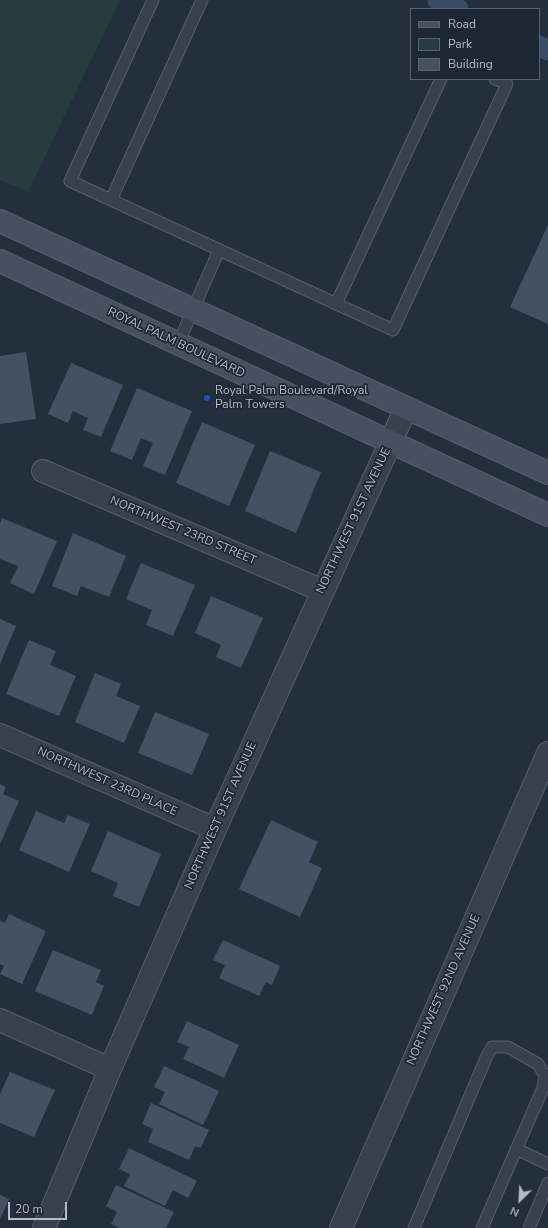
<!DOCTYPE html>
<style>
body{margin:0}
#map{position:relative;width:548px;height:1228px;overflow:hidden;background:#242f3e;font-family:"Nunito Sans",sans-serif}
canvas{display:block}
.legend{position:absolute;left:410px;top:8px;width:130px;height:72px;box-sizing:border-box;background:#1d2633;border:1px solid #59626f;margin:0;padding:5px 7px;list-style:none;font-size:12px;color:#b4bcc9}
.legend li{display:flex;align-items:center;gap:8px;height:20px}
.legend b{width:20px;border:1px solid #59626f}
.north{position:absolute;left:500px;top:1180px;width:40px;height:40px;-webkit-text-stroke:3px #1d2633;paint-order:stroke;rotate:204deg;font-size:11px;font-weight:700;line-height:16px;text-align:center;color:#b4bcc9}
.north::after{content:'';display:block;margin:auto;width:14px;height:18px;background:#b4bcc9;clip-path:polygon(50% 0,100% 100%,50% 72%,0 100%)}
.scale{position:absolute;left:8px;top:1202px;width:59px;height:18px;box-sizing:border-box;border:2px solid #b4bcc9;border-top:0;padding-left:5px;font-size:12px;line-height:14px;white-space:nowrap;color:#b4bcc9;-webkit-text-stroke:3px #1d2633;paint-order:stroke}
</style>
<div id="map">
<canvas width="548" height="1228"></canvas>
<ul class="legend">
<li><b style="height:5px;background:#465061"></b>Road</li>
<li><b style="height:11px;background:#263c3f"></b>Park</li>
<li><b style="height:11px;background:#455162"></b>Building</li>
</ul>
<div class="north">N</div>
<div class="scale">20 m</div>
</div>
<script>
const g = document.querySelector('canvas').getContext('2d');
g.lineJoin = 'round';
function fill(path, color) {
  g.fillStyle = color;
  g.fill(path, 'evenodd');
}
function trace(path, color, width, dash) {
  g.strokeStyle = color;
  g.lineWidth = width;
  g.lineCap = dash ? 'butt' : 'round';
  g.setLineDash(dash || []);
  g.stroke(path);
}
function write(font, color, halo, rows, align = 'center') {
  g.font = font + ' "Nunito Sans",sans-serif';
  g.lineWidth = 3.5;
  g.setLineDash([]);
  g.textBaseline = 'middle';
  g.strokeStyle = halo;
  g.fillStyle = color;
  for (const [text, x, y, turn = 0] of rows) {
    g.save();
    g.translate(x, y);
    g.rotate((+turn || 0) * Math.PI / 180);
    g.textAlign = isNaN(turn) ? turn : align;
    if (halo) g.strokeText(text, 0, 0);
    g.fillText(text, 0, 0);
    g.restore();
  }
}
fill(new Path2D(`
 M0 0H120L28 192 0 180Z`), '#263c3f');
trace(new Path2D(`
 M438 0 458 9
 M539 46 548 50`), '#394c67', 21);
fill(new Path2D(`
 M548 225V324L510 307Z
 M26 352 36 419 0 424V356Z
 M71 363 123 385 101 437 83 430 88 418 73 411 68 423 48 414Z
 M137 388 192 411 165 475 143 466 153 443 141 438 132 460 110 451Z
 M202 422 255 445 229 506 176 483Z
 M270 451 321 472 296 533 245 511Z
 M2 518 57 541 34 594 10 583 18 566 0 559V523Z
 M73 533 126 556 109 597 81 586 77 596 52 586Z
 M141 563 195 585 173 636 146 625 152 610 126 599Z
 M211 596 263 618 241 668 216 657 221 645 195 633Z
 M0 619 16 626 0 664Z
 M29 640 56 651 50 665 76 676 59 716 6 694Z
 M95 673 121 684 116 696 140 706 124 743 75 722Z
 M155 712 209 734 192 775 138 753Z
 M0 784 6 787 3 794 19 801 0 844Z
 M36 811 64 823 68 815 90 824 69 872 19 850Z
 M271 820 318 842 309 862 322 868 300 917 239 889Z
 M108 831 161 854 139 907 113 896 118 883 91 871Z
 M9 914 46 931 22 984 0 974 4 966 0 964V921L5 923Z
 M223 940 280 966 272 985 266 982 259 996 219 978 225 965 213 960Z
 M53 950 101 970 96 982 104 986 92 1015 35 991Z
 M187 1021 239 1045 224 1078 183 1059 189 1047 177 1042Z
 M164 1066 219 1091 203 1125 159 1104 165 1092 154 1087Z
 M10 1072 55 1090 34 1137 0 1123V1094Z
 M151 1103 209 1130 201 1148 195 1146 189 1160 148 1142 153 1129 142 1124Z
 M129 1148 197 1181 188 1198 173 1190 165 1206 124 1186 130 1174 119 1169Z
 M116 1185 174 1212 166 1228H120L111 1224 117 1212 106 1206Z
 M0 1195 9 1199 0 1219Z`), '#455162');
const lane = new Path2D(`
 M153 0 70 181 393 330 507 84 495 79
 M111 200 202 0
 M336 304 441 79
 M178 344 219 250
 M516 1149 548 1164
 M414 1228 486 1058 492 1047H508L538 1064 545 1076 543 1088 482 1228
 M529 1228 548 1183`);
const street = new Path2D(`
 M43 471 323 591
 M0 735 215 829
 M0 1020 110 1069
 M44 1228 110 1069 215 829 406 408
 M341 1228 548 753`);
const secondary = new Path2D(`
 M0 221 548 473
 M0 261 548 515`);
trace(lane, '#565f6c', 13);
trace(street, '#565f6c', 24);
trace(secondary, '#565f6c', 24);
trace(lane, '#38414e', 11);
trace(street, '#38414e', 22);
trace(secondary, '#465061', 22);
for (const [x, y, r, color] of [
 [207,398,4,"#1a4fb4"]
]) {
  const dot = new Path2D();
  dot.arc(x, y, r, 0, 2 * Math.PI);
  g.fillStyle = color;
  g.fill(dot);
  trace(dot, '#1d2633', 1.5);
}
write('12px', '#b4bcc9', '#1d2633', [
 ["ROYAL PALM BOULEVARD",176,343,25],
 ["NORTHWEST 91ST AVENUE",354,521,-65],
 ["NORTHWEST 23RD STREET",183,531,23],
 ["NORTHWEST 23RD PLACE",107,782,24],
 ["NORTHWEST 91ST AVENUE",221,816,-66],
 ["NORTHWEST 92ND AVENUE",444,990,-66]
]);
write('12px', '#b4bcc9', '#1d2633', [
 ["Royal Palm Boulevard/Royal",215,391],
 ["Palm Towers",215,405]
], 'left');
</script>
